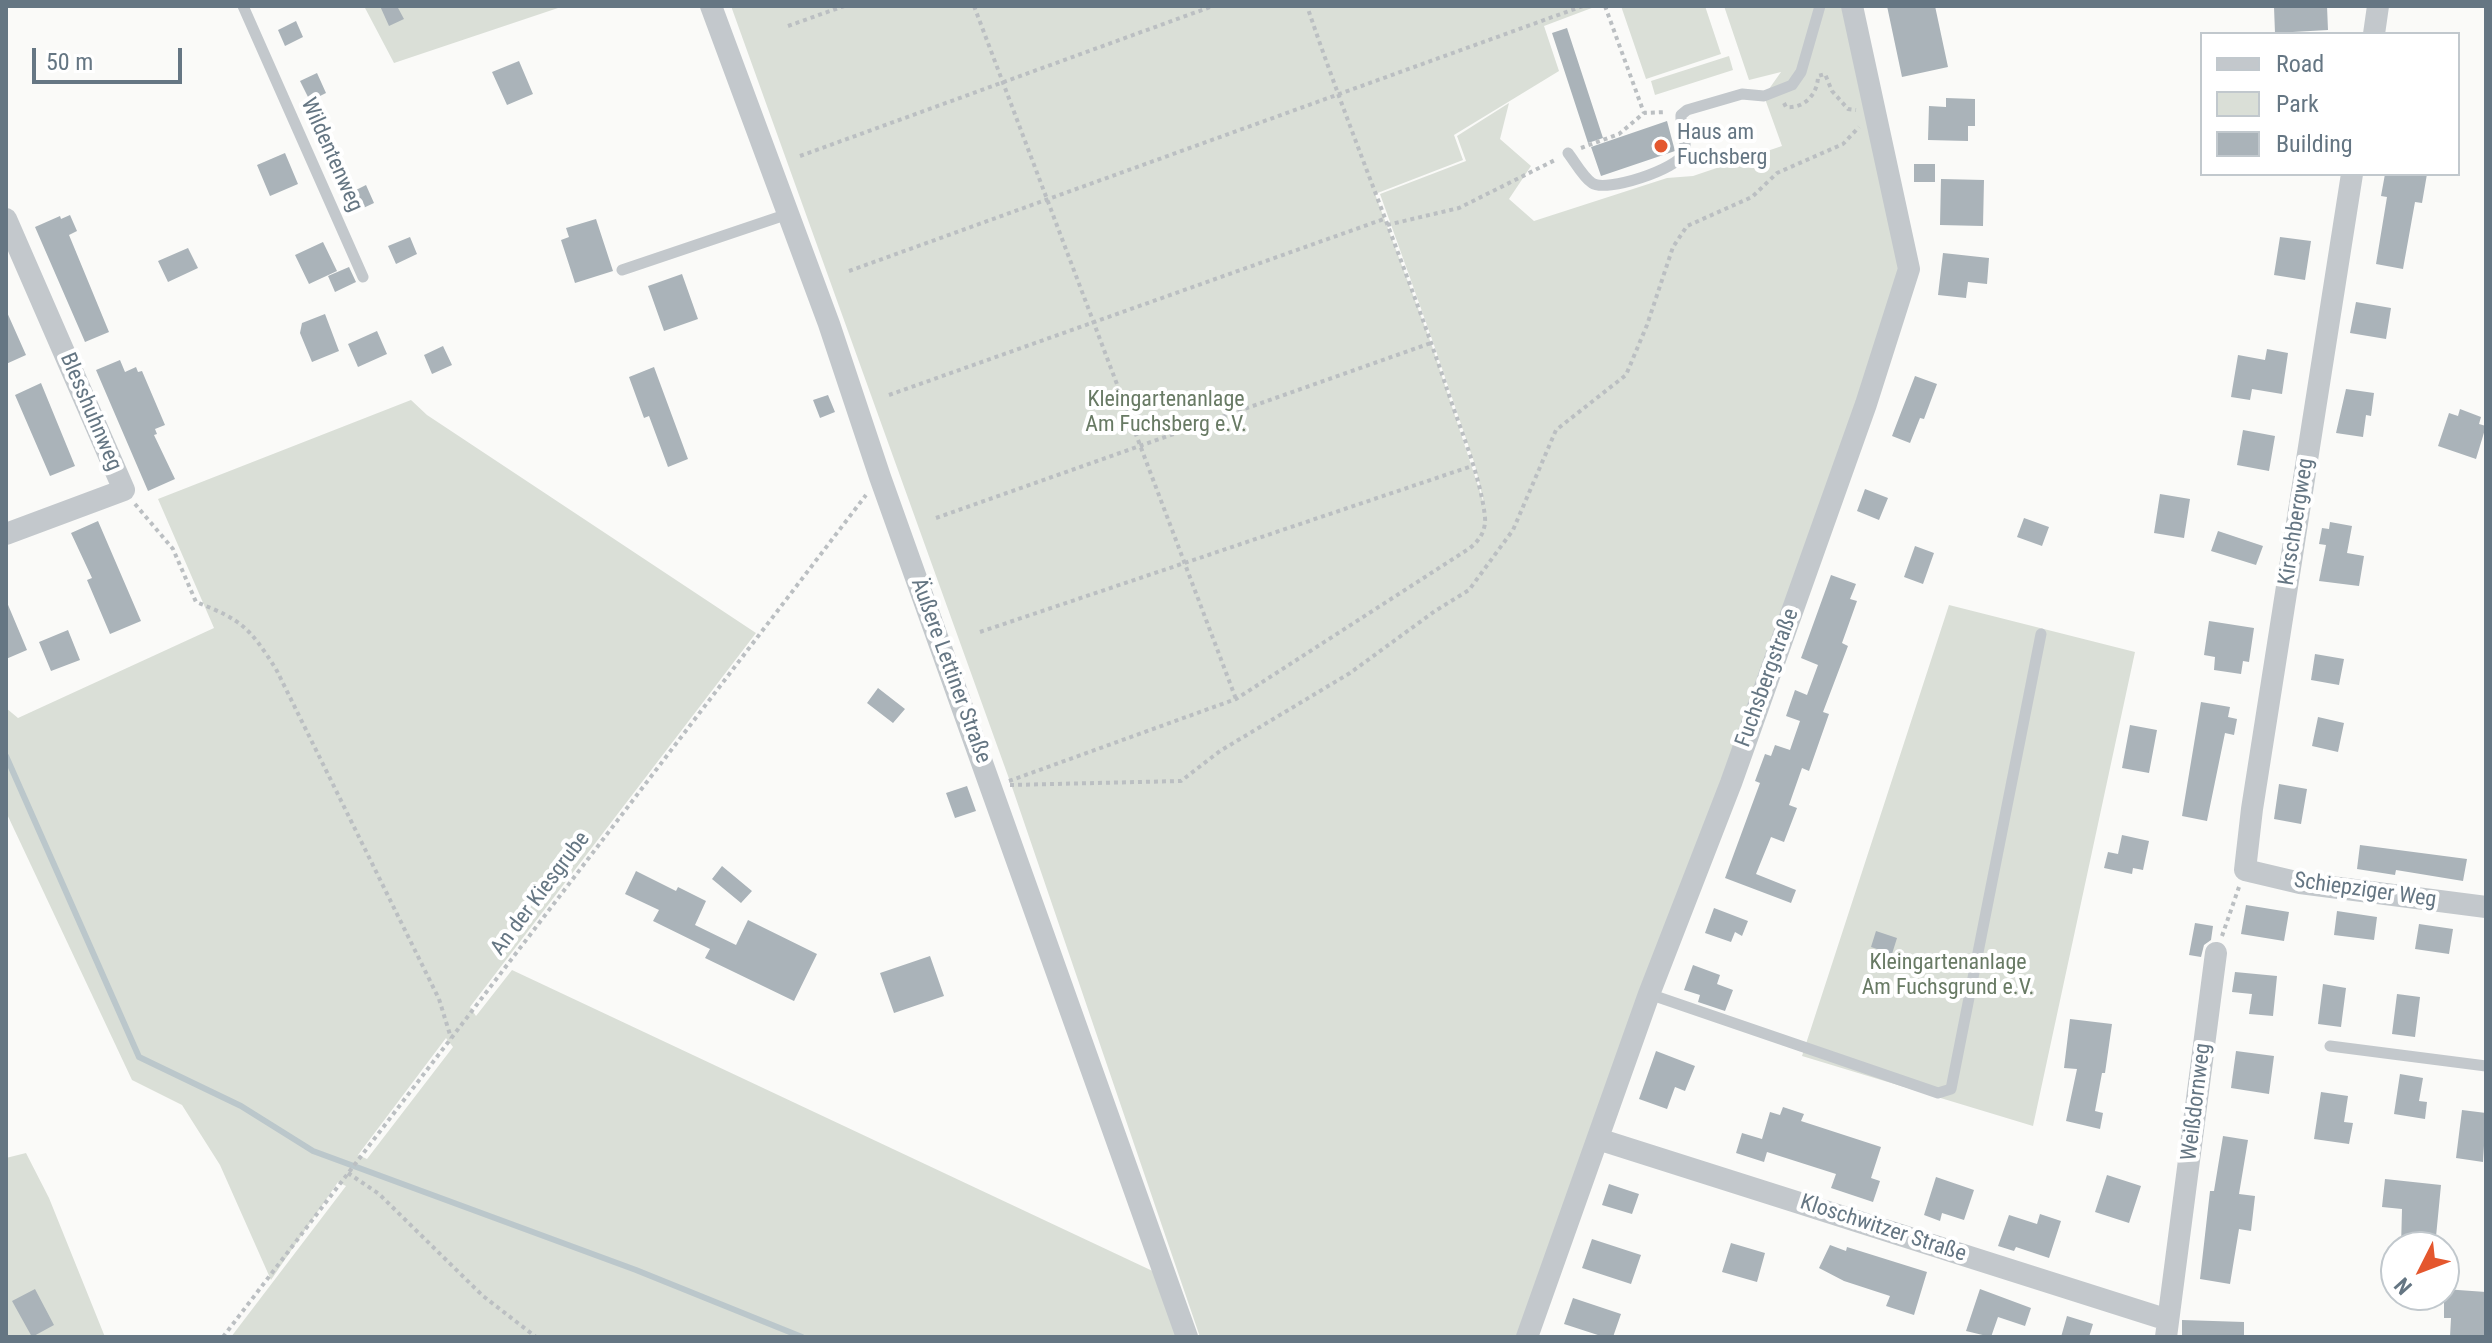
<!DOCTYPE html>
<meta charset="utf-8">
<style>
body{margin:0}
#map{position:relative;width:2492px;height:1343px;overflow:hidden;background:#fafaf8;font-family:"Roboto Condensed",sans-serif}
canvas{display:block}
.frame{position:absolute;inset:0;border:8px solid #657683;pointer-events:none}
.legend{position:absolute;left:2200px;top:32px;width:260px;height:144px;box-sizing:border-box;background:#fff;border:2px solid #c1c8cd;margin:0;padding:10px 14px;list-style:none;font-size:24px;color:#657683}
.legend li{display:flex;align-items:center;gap:16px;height:40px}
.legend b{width:40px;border:2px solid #c1c8cd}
.north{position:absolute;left:2380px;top:1231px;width:80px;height:80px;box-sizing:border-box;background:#fff;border:2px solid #c1c8cd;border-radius:50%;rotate:228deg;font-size:22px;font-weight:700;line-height:32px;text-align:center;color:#657683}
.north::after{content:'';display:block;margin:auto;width:28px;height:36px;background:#e4572e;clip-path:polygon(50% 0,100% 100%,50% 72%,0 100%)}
.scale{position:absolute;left:32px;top:48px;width:150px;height:36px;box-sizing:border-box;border:4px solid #657683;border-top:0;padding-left:10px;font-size:24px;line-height:28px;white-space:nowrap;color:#657683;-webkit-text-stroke:6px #fff;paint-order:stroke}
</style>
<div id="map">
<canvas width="2492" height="1343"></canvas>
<div class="frame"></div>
<ul class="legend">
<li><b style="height:10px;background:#c3c8cc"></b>Road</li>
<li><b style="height:22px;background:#dadfd7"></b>Park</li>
<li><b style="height:22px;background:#aab3b9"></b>Building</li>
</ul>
<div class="north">N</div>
<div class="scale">50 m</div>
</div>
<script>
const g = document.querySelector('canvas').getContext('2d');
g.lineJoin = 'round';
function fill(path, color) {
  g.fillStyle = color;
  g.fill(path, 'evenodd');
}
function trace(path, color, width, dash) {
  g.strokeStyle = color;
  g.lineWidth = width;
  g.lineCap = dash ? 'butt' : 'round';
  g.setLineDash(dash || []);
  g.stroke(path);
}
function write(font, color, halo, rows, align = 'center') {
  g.font = font + ' "Roboto Condensed",sans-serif';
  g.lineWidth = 8;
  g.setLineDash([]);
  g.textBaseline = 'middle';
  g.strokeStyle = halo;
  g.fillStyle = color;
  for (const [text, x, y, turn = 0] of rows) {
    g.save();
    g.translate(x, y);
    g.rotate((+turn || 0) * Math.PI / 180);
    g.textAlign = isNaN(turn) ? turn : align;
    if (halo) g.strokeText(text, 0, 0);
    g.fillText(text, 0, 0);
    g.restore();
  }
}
fill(new Path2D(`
 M364 6H564L394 63Z
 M731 6H1597L1544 26 1559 71 1454 135 1463 160 1375 194 1431 343 1485 507 1475 465 1433 342 1380 194 1466 161 1457 136 1509 103 1500 139 1531 166 1509 199 1534 221 1667 178 1693 176 1782 146 1764 96 1781 72 1749 80 1724 6H1843L1909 269 1527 1337H1200L1012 787Z
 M1621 6H1705L1721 54 1646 79Z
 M1729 56 1733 70 1655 95 1651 81Z
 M411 400 427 415 756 633 470 1007 476 1016 512 970 1159 1274 1184 1337H231L346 1186 338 1182 271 1280 220 1165 182 1105 132 1080 6 812V708L18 718 214 628 158 499ZM446 1038 453 1047 367 1159 358 1155Z
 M1949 605 2135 652 2033 1126 1802 1056Z
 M26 1153 49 1198 105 1337H6V1158Z`), '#dadfd7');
trace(new Path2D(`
 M6 756 139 1057 241 1106 313 1151 636 1270 802 1337`), '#bbc7cb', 6);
fill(new Path2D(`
 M380 6H397L404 19 389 26Z
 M1887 6H1935L1948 67 1902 77Z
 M2286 6H2327L2328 30 2275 33 2274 7Z
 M296 21 303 37 285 46 278 30Z
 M1567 28 1603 138 1588 143 1552 33Z
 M519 61 533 94 507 105 492 72Z
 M317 73 326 93 310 101 300 81Z
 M1946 98 1975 99V126H1968V141L1928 140 1929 106 1946 107Z
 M1667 121 1675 151 1601 176 1591 147Z
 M285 153 298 184 270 196 257 165Z
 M1914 164H1935V182H1914Z
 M2385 174H2427L2422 203 2415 202 2403 269 2376 264 2387 197 2381 196Z
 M1941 179 1984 180 1983 226 1940 225Z
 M366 185 374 203 359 210 350 193Z
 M70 215 77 231 69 235 109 332 85 342 35 227 60 216 61 219Z
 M596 219 613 271 575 283 561 240 569 237 566 228Z
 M410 237 417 254 396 264 388 246Z
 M2280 237 2311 241 2305 280 2274 275Z
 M323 242 337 271 309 284 295 255Z
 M188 248 198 268 168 282 158 261Z
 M1943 253 1989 258 1987 284 1968 282 1966 298 1938 295Z
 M349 267 356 282 335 292 328 276Z
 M682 274 698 319 664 331 648 286Z
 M2356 302 2391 308 2386 339 2350 333Z
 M6 310 26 355 6 364Z
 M325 314 339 351 312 362 300 333 302 323Z
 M377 331 387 354 358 367 348 344Z
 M443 346 452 365 432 374 424 355Z
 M2267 349 2288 353 2282 394 2252 389 2250 400 2231 397 2238 355 2265 360Z
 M120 360 125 372 136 367 138 372 142 371 165 425 155 429 157 434 154 435 175 479 148 491 96 370Z
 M654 367 688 459 668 467 649 416 644 418 629 377Z
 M1915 376 1937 384 1924 419 1920 418 1910 443 1892 436Z
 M41 383 75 466 50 476 15 395Z
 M2346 389 2374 393 2371 416 2366 415 2363 437 2336 433Z
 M828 395 835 412 820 418 813 400Z
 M2460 409 2481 417 2479 424 2486 426 2476 459 2438 446 2449 413 2458 416Z
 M2243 430 2275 436 2269 471 2237 465Z
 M1865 489 1888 498 1879 520 1857 511Z
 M2160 494 2190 499 2184 538 2154 533Z
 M2024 518 2049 527 2042 546 2017 537Z
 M98 521 141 621 110 634 87 580 92 578 71 533Z
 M2330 522 2352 526 2347 553 2364 556 2359 586 2319 581 2326 545 2319 544 2322 528 2329 529Z
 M2218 531 2263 546 2256 565 2211 551Z
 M1915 546 1934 553 1923 584 1904 577Z
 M1831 575 1856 584 1850 599 1857 601 1842 643 1848 646 1823 712 1829 714 1809 771 1802 768 1789 805 1797 808 1784 842 1771 837 1756 874 1796 890 1791 903 1725 878 1760 783 1755 781 1765 754 1771 756 1775 745 1790 750 1800 721 1786 716 1795 690 1807 695 1818 665 1801 658Z
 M6 600 27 650 6 659Z
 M2209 621 2254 628 2249 662 2243 661 2241 674 2214 670 2215 657 2204 655Z
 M68 630 80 660 51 671 39 642Z
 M2315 654 2344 659 2339 685 2311 680Z
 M878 688 905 709 893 723 867 703Z
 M2201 702 2230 707 2228 717 2237 719 2234 735 2225 733 2207 821 2182 816Z
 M2318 717 2344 723 2338 752 2312 746Z
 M2130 725 2157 730 2149 773 2122 768Z
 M2279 784 2307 789 2301 824 2274 819Z
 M967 786 976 811 955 818 946 793Z
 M2122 835 2149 841 2143 870 2133 868 2132 874 2104 868 2108 852 2118 854Z
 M2360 845 2467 859 2463 881 2396 870 2395 875 2357 869Z
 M722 866 752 891 741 903 712 879Z
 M636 871 676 891 678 887 706 901 695 925 736 945 748 920 817 954 794 1001 705 958 710 949 653 921 659 910 625 894Z
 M2246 905 2289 912 2284 941 2241 934Z
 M1714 908 1748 921 1742 936 1735 932 1731 942 1705 933Z
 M2337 911 2377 917 2374 940 2334 935Z
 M2195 923 2213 926 2211 940 2204 945 2201 957 2189 955Z
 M2419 924 2453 929 2449 954 2415 949Z
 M1876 931 1897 938 1892 954 1871 947Z
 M930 956 944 996 894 1013 880 973Z
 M1693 965 1720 975 1717 984 1733 990 1725 1011 1698 1002 1700 995 1684 990Z
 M2235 972 2277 976 2273 1016 2249 1014 2252 994 2232 992Z
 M2323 984 2346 988 2341 1027 2318 1024Z
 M2397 994 2420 997 2415 1037 2392 1034Z
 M2070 1019 2112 1024 2105 1073H2102L2095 1111 2103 1113 2100 1129 2066 1121 2077 1069 2064 1068Z
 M1656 1051 1695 1066 1685 1091 1675 1087 1667 1109 1639 1099Z
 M2236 1051 2274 1056 2269 1094 2231 1088Z
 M2400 1074 2423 1078 2419 1101 2427 1102 2425 1119 2394 1114Z
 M2321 1092 2348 1096 2344 1122 2353 1123 2349 1144 2314 1139Z
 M1783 1107 1804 1114 1801 1121 1881 1147 1871 1178 1880 1181 1873 1202 1831 1188 1836 1174 1767 1152 1764 1162 1736 1153 1742 1133 1762 1139 1770 1112 1780 1115Z
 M2462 1110 2486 1113 2483 1162 2456 1158Z
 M2223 1136 2248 1140 2239 1194 2255 1196 2251 1231 2239 1229 2230 1284 2200 1279 2210 1191H2214Z
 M2107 1175 2141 1186 2129 1223 2095 1212Z
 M1936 1177 1974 1190 1964 1220 1942 1213 1940 1221 1924 1215Z
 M2385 1179 2441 1185 2435 1247H2401L2402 1209 2382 1207Z
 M1609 1184 1639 1194 1632 1214 1602 1205Z
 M2040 1214 2061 1221 2049 1258 2016 1247 2014 1251 1998 1246 2009 1215 2037 1224Z
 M1592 1239 1641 1255 1631 1284 1582 1268Z
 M1731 1243 1765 1253 1757 1282 1722 1272Z
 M1830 1245 1846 1251 1847 1247 1927 1272 1914 1315 1886 1306 1890 1296 1844 1281 1819 1268Z
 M35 1289 54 1325 32 1337 12 1301Z
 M1980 1289 2031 1308 2025 1326 1998 1317 1991 1337 1966 1331Z
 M2444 1289 2486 1292V1337H2450L2451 1318H2444Z
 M1573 1298 1621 1314 1613 1337H1604L1564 1324Z
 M2067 1316 2093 1324 2089 1337H2061Z
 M2182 1320 2244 1322V1337H2182Z`), '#aab3b9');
trace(new Path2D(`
 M974 6 1236 699
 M1605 6 1644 113
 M788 26 844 6
 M1784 103 1786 107C1804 109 1818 94 1818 76L1825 74 1832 91 1848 109 1856 110
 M1581 148 1619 134 1644 113 1666 112
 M800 156 1213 6
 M1387 225 1459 208 1555 160
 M849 271 1583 6
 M889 395 1384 219
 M135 504 173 549 196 602C242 620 249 627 276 669L439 999 451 1038
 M936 518 1431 343
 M980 632 1472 466
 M1009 781 1236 699 1470 548C1480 540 1486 530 1485 517 1480 473 1458 424 1445 383 1402 256 1350 133 1307 6
 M1010 785 1181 781 1220 751 1350 673 1435 611 1469 590 1513 530 1556 430 1626 375 1647 325 1673 247 1687 226 1752 197 1777 173 1843 144 1859 127
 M2222 936 2239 887
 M348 1173 379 1194 483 1296 536 1337
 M223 1337 866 495`), '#bbbfc2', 4, [4, 4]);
trace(new Path2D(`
 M243 6 363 277
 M1568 153C1575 162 1583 177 1592 183 1606 193 1678 169 1684 153 1688 140 1680 128 1681 115L1687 110 1742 94 1764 96 1792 85 1801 72 1820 6
 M622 270 788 214
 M1649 994 1938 1093 1951 1089 2041 634
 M2330 1046 2486 1066`), '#c3c8cc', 11);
trace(new Path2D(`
 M711 6 829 324 880 477 1187 1337
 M2374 34 2378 6
 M2352 174 2252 809 2245 870 2300 883 2486 907
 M6 219 124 490 6 534
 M1598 1139 2168 1320
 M1527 1337 1649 994 1731 783 1866 404 1909 269 1852 6
 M2166 1337 2216 953`), '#c3c8cc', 22);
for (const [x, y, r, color] of [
 [1661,146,8,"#e4572e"]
]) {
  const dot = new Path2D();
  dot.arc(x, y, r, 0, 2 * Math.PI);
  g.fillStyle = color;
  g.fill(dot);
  trace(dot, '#fff', 3);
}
write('22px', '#657683', '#fff', [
 ["Haus am",1677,133],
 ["Fuchsberg",1677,158]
], 'left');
write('22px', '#657683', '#fff', [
 ["Wildentenweg",331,155,66],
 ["Blesshuhnweg",90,412,67],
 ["Kirschbergweg",2297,522,-81],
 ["Äußere Lettiner Straße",950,671,70],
 ["Fuchsbergstraße",1768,678,-70],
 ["Schiepziger Weg",2365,891,8],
 ["An der Kiesgrube",541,894,-53],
 ["Weißdornweg",2197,1102,-83],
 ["Kloschwitzer Straße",1883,1229,18]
]);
write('22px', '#687a64', '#fff', [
 ["Kleingartenanlage",1166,400],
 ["Am Fuchsberg e.V.",1166,425],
 ["Kleingartenanlage",1948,963],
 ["Am Fuchsgrund e.V.",1948,988]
]);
</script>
